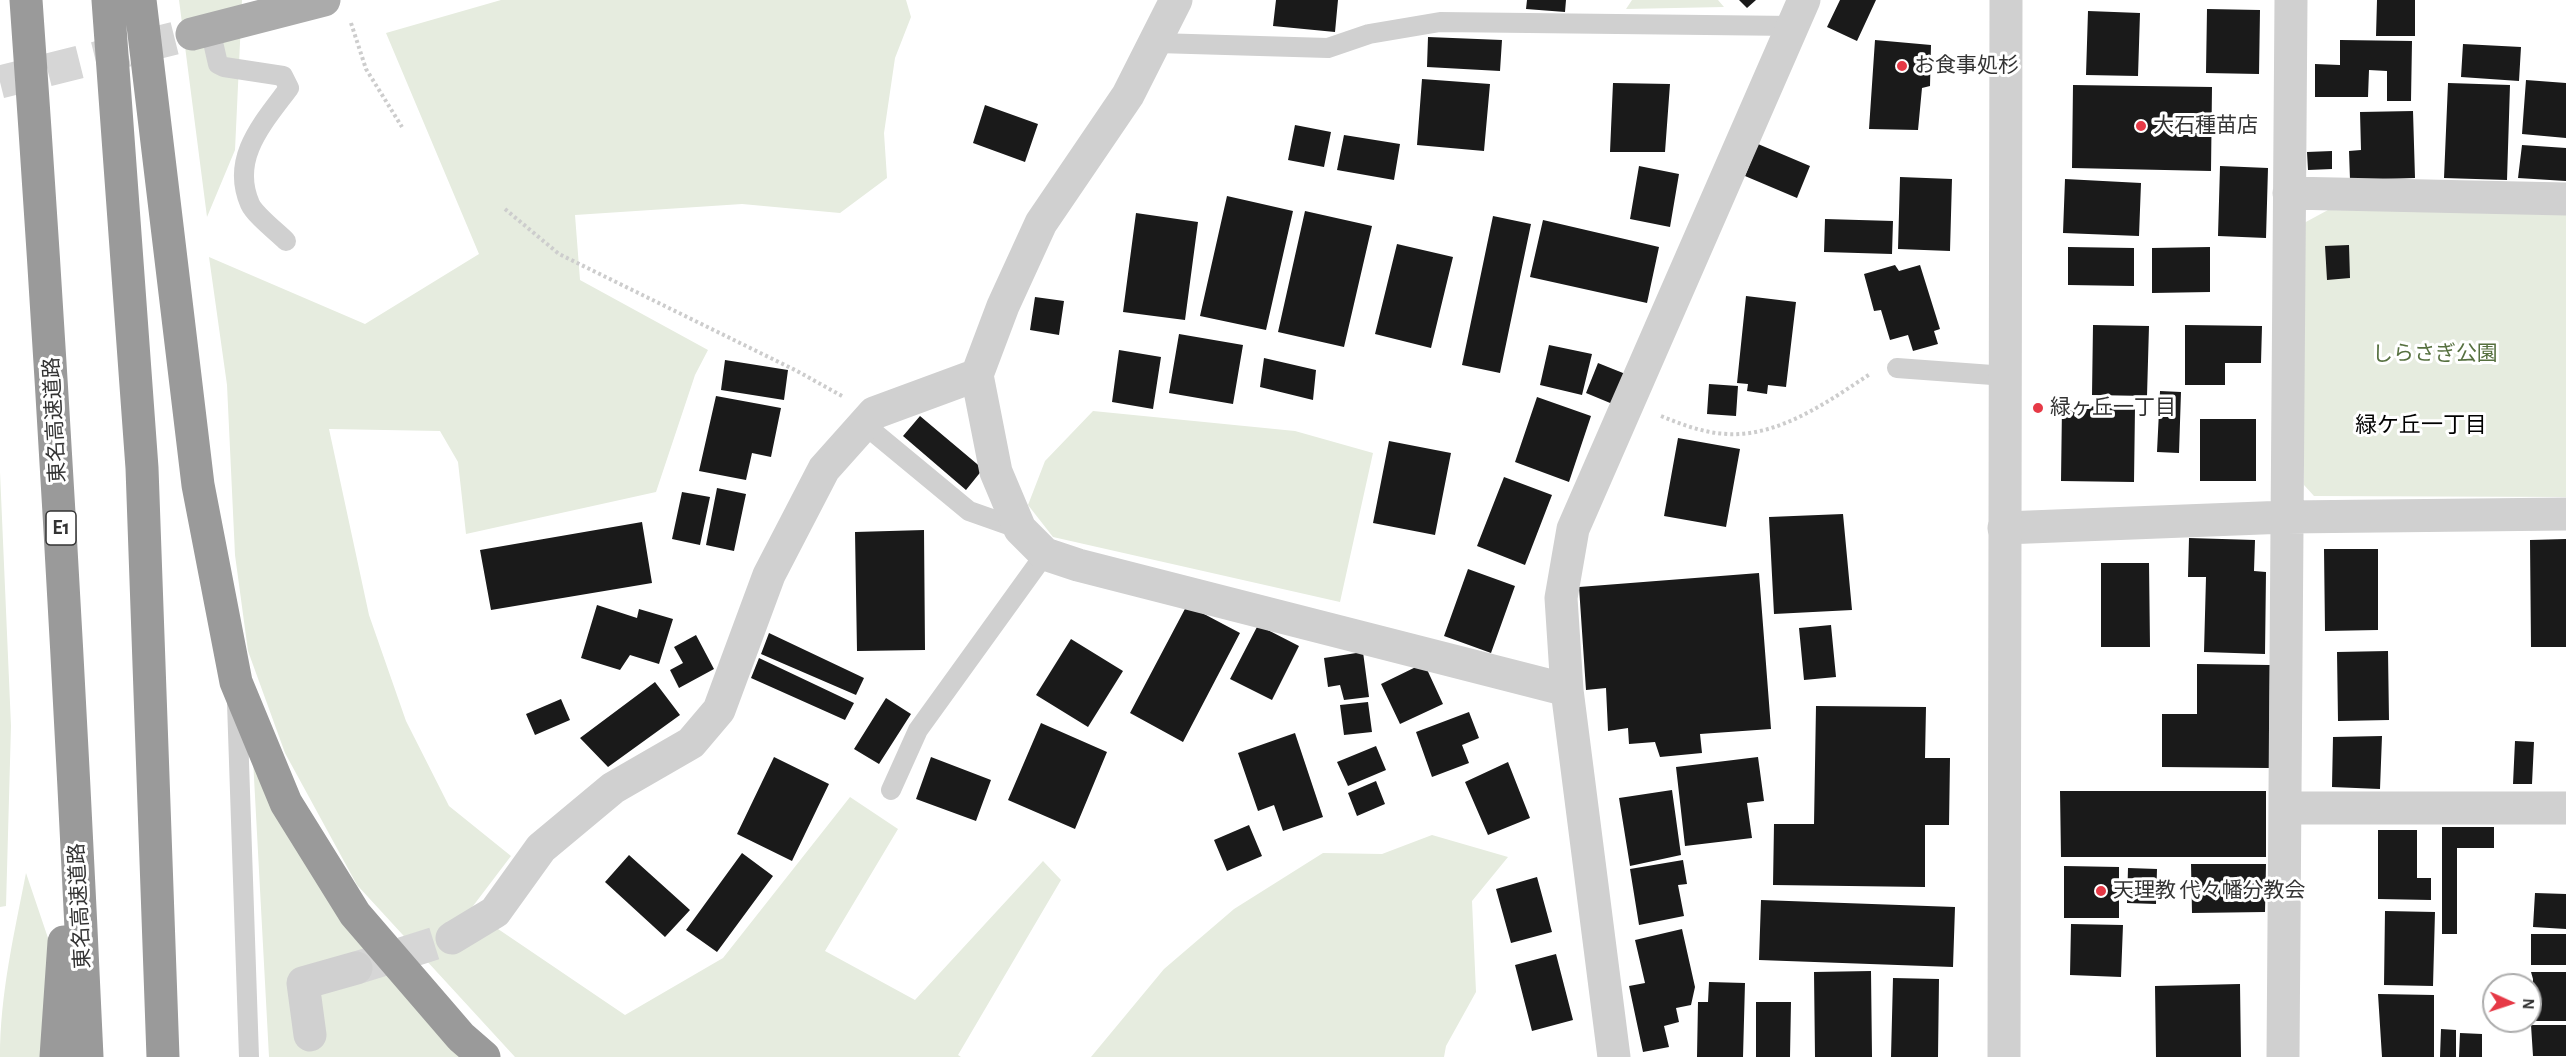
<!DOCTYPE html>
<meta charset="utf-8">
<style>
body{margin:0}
#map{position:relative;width:2566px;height:1057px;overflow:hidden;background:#fff;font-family:"Alegreya Sans",sans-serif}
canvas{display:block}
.north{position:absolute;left:2482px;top:973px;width:60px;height:60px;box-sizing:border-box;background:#fff;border:2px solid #adadad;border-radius:50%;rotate:93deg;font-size:16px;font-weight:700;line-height:24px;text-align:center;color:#333}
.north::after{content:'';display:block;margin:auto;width:21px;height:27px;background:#e63946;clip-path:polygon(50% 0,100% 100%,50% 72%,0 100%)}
</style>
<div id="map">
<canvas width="2566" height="1057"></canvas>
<div class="north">N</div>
</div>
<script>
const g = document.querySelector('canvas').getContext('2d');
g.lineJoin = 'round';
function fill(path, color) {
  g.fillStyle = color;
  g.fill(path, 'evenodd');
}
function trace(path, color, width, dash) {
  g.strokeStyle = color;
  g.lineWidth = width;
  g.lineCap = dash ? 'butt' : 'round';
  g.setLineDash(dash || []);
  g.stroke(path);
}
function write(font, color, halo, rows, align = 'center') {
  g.font = font + ' "Alegreya Sans","Noto Sans JP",sans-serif';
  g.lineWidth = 6;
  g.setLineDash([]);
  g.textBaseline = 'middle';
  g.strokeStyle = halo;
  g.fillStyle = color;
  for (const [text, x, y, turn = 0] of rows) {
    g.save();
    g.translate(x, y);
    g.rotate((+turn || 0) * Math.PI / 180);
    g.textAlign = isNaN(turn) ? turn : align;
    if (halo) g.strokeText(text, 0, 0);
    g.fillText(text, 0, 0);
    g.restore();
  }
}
fill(new Path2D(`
 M179 0H242L235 150 207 217Z
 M501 0H906L911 17 895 58 884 133 887 178 840 213 742 204 575 215 580 280 708 350 695 375 656 492 466 534 458 462 440 431 329 429 369 615 406 721 449 806 511 856 470 910 625 1015 723 958 850 797 898 829 825 951 915 1000 1043 861 1061 880 958 1055 961 1057H515L357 885 285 753 248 651 235 555 227 385 209 257 365 324 479 254 386 33Z
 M1632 0H1718L1724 7 1626 9Z
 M2328 210 2566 213V497L2314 496 2304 485V223Z
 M1093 411 1295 431 1373 453 1340 602 1053 537 1028 505 1045 461Z
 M0 472 11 726 6 906 0 907Z
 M253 759 461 1057H269Z
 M1432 835 1508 857 1472 901 1476 992 1446 1046 1444 1057H1091L1164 969 1234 909 1323 853 1382 854Z
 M26 873 69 1000 70 1057H0C0 994 14 935 26 873Z`), '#e6ecdf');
fill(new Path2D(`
 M1276 0H1338L1335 32 1273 26Z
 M1527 0H1566L1565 12 1526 9Z
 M1739 0H1756L1747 8Z
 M1840 0H1876L1857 41 1827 27Z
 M2377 0H2415V36H2376Z
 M2207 9 2260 10 2259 74 2206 73Z
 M2088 11 2140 13 2138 76 2086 75Z
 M1428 37 1502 40 1500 71 1427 67Z
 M1875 40 1931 45 1930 86 1922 88 1918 130 1869 129Z
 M2340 40 2412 41 2411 101H2387V71L2369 70 2368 97H2315V64L2340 65Z
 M2463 44 2521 47 2519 81 2461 77Z
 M1422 79 1490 84 1484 151 1417 145Z
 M2526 80 2566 83V138L2522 134Z
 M1613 83 1670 84 1665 152H1610Z
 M2448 83 2510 85 2507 180 2444 178Z
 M2073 85 2212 87 2211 171 2072 168Z
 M985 105 1038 124 1025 162 973 143Z
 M2413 111 2415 178 2350 180 2349 151 2361 150 2360 112Z
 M1295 125 1331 132 1324 167 1288 160Z
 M1344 135 1400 144 1394 180 1337 170Z
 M1758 144 1810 166 1797 198 1745 176Z
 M2522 145 2566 148V181L2518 178Z
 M2332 151V169L2308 170 2307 152Z
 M1639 166 1679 174 1670 227 1630 219Z
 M2220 166 2268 168 2266 238 2218 236Z
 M1900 177 1952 179 1950 251 1898 249Z
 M2065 179 2141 183 2139 236 2063 233Z
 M1227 196 1293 211 1266 330 1200 316Z
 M1305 211 1372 226 1344 347 1278 332Z
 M1136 213 1198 222 1185 320 1123 312Z
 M1493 216 1531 224 1500 373 1462 365Z
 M1825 219 1893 221 1892 254 1824 252Z
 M1543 220 1659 247 1647 303 1530 277Z
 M1397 244 1453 257 1431 348 1375 334Z
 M2349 245 2350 278 2327 280 2325 246Z
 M2068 247 2134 248V286L2068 285Z
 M2210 247V292L2152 293V248Z
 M1895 265 1899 271 1920 265 1940 329 1934 331 1938 344 1913 351 1908 335 1890 340 1881 310 1874 311 1864 274Z
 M1746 296 1796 302 1786 387 1768 385 1767 394 1747 391 1748 384 1737 383Z
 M1035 297 1064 301 1059 335 1030 330Z
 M2093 325 2149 326 2147 396 2092 395Z
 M2185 325 2262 326 2261 363H2225V385H2185Z
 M1179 334 1243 345 1233 404 1169 393Z
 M1549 345 1592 354 1582 395 1540 385Z
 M1119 350 1161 357 1153 409 1112 402Z
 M1264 358 1316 370 1313 400 1260 387Z
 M725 360 788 370 784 400 721 390Z
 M1598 363 1628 375 1615 405 1586 393Z
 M1709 384 1738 386 1736 416 1707 414Z
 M2160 391 2181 392 2179 453 2157 452Z
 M716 396 781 408 771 457 752 453 746 480 699 471Z
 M1537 397 1591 416 1569 482 1515 462Z
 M2062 406 2135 407 2134 482 2061 481Z
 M920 416 983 469 966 490 903 436Z
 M2200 419H2256V481H2200Z
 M1678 438 1740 449 1726 527 1664 516Z
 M1389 441 1451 453 1435 535 1373 523Z
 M1504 477 1552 495 1525 565 1477 546Z
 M717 488 746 494 734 551 706 545Z
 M682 492 710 497 700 545 672 539Z
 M1843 514 1852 610 1774 614 1769 517Z
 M642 522 652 583 491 610 480 550Z
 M924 530 925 650 857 651 855 532Z
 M2189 538 2255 540 2254 571 2266 572 2265 654 2204 652 2206 577H2188Z
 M2566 539V647H2531L2530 540Z
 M2324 549H2378V630L2325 631Z
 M2101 563H2149L2150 647H2101Z
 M1468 569 1515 586 1491 653 1444 636Z
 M1759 573 1771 729 1700 734 1702 753 1660 757 1655 742 1629 744 1628 728 1608 731 1606 688 1586 690 1579 587Z
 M597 605 637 618 639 609 673 619 659 664 630 655 620 670 581 658Z
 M1187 605 1240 633 1183 742 1130 713Z
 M1258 625 1299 646 1272 700 1230 679Z
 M1831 625 1836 677 1804 680 1799 628Z
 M769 633 864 678 856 695 761 654Z
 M696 635 714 669 679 688 670 670 683 663 674 647Z
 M1071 639 1123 671 1088 727 1036 695Z
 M2388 651 2389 720 2338 721 2337 652Z
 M1363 652 1369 697 1344 700 1340 685 1328 687 1324 658Z
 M759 658 854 703 845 720 751 678Z
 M1424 663 1443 704 1400 724 1381 684Z
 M2197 664 2270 665 2269 768 2162 767V714H2197Z
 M655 682 680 715 608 767 580 738Z
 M886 698 911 714 879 764 854 749Z
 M561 699 570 720 535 735 526 714Z
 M1368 702 1372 732 1344 735 1340 705Z
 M1816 706 1926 707 1925 758H1950L1949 825H1925V887L1773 885 1774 824H1814Z
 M1469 712 1479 738 1462 745 1469 763 1432 777 1416 732Z
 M1041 723 1107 752 1075 829 1008 800Z
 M1295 733 1323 817 1283 831 1274 805 1258 811 1238 753Z
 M2382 736 2380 789 2332 787 2333 737Z
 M2515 741 2534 742 2532 784H2513Z
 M1376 746 1386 770 1348 786 1337 762Z
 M774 757 829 784 792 861 737 834Z
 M931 757 991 780 976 821 916 799Z
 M1758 757 1764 801 1747 803 1752 838 1685 846 1676 767Z
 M1508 762 1530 818 1488 835 1465 782Z
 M1376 781 1385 804 1357 816 1348 793Z
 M1672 790 1681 855 1630 866 1619 798Z
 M2060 791H2266V857H2061Z
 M1249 825 1262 856 1227 871 1214 840Z
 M2442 827H2494V848H2457V934H2442Z
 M2378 830H2417V878H2431V900L2378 899Z
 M742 853 773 876 717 952 686 930Z
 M629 855 690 910 665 937 605 882Z
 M1683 860 1687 884 1678 885 1684 916 1639 925 1630 869Z
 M2191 864H2266L2265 912 2192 913Z
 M2064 866 2119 867V918H2064Z
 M2128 868 2157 869 2156 904 2127 903Z
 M1537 877 1552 932 1511 943 1496 889Z
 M2535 893 2566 894V929L2533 927Z
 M1761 900 1955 907 1953 967 1759 960Z
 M2385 911 2435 912 2433 986 2384 985Z
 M2071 924 2123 925 2121 977 2070 975Z
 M1682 929 1695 987 1691 1005 1676 1008 1679 1022 1664 1026 1669 1047 1643 1052 1629 986 1645 983 1635 940Z
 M2531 934H2566V965H2531Z
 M1556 954 1573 1020 1532 1031 1515 965Z
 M1871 971 1872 1057H1815L1814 972Z
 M2531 972H2566V1021H2532L2533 979Z
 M1893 978 1939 979 1938 1057H1891Z
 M1709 982 1745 983 1743 1057H1697L1698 1002H1708Z
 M2240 984 2241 1057H2156L2155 986Z
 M2378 994 2434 995V1057H2382Z
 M1756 1002H1791L1790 1057H1756Z
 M2531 1025H2566V1056H2533Z
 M2441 1029 2456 1030V1057H2440Z
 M2460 1033 2482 1034V1057H2459Z`), '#1a1a1a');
trace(new Path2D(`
 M356 968 452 938`), '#d6d6d6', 33, [33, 16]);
trace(new Path2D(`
 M0 82 192 34`), '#d6d6d6', 33, [33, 16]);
trace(new Path2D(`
 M351 23 366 69 402 127
 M505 209 559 254 797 371 842 396
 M1661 416C1683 425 1704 433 1727 434 1779 437 1829 401 1870 374`), '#cdcdcd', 4, [3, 3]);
trace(new Path2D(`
 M210 29 218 64 224 67 283 76 289 88C263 123 230 158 250 204 255 215 277 232 286 241
 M1157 43 1328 48 1369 34 1440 22 1794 26
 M1897 368 2006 376
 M865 425 969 511 1020 529
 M237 703 249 1057
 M891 790 918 730 1045 554`), '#d0d0d0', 20);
trace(new Path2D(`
 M1176 0 1128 95 1041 223 1003 306 977 375 996 472 1020 529 1045 554 1078 565 1567 690
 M2289 193 2566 199
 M2004 528 2287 517 2566 514
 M2285 808H2566
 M452 938 495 912 541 848 613 788 691 743 719 710 769 575 824 469 874 413 977 375
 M310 1035 303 983 356 968
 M1614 1057 1567 690 1561 598 1573 529 1804 0
 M2283 1057 2291 0`), '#d0d0d0', 33);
trace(new Path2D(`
 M2004 1057 2006 0`), '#d0d0d0', 33);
trace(new Path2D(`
 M192 34 324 0`), '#ababab', 33);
trace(new Path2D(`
 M26 0C51 352 71 704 87 1057
 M108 0 142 468 163 1057
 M140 0 198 485 236 682 286 803 355 914 461 1037 484 1057
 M56 1057 64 942`), '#9a9a9a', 33);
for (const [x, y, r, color] of [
 [1902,66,6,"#e63946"],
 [2141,126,6,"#e63946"],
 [2038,408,6,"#e63946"],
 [2101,891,6,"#e63946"]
]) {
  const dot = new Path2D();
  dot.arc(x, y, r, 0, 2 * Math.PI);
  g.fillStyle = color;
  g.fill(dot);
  trace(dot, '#fff', 2);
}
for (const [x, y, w] of [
 [61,528,30]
]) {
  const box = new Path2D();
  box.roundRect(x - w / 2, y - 17, w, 34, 4.5);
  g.fillStyle = '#fff';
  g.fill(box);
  trace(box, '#333', 1.5);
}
write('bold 20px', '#333', null, [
 ["E1",61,528]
]);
write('21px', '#333', '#fff', [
 ["お食事処杉",1914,66],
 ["大石種苗店",2153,126],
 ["緑ヶ丘一丁目",2050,408],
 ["天理教 代々幡分教会",2113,891]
], 'left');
write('21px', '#56703f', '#fff', [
 ["しらさぎ公園",2435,354]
]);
write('21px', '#333', '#fff', [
 ["東名高速道路",55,420,-93],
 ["東名高速道路",80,906,-93]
]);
write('22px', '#000', '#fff', [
 ["緑ケ丘一丁目",2421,425]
]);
</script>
